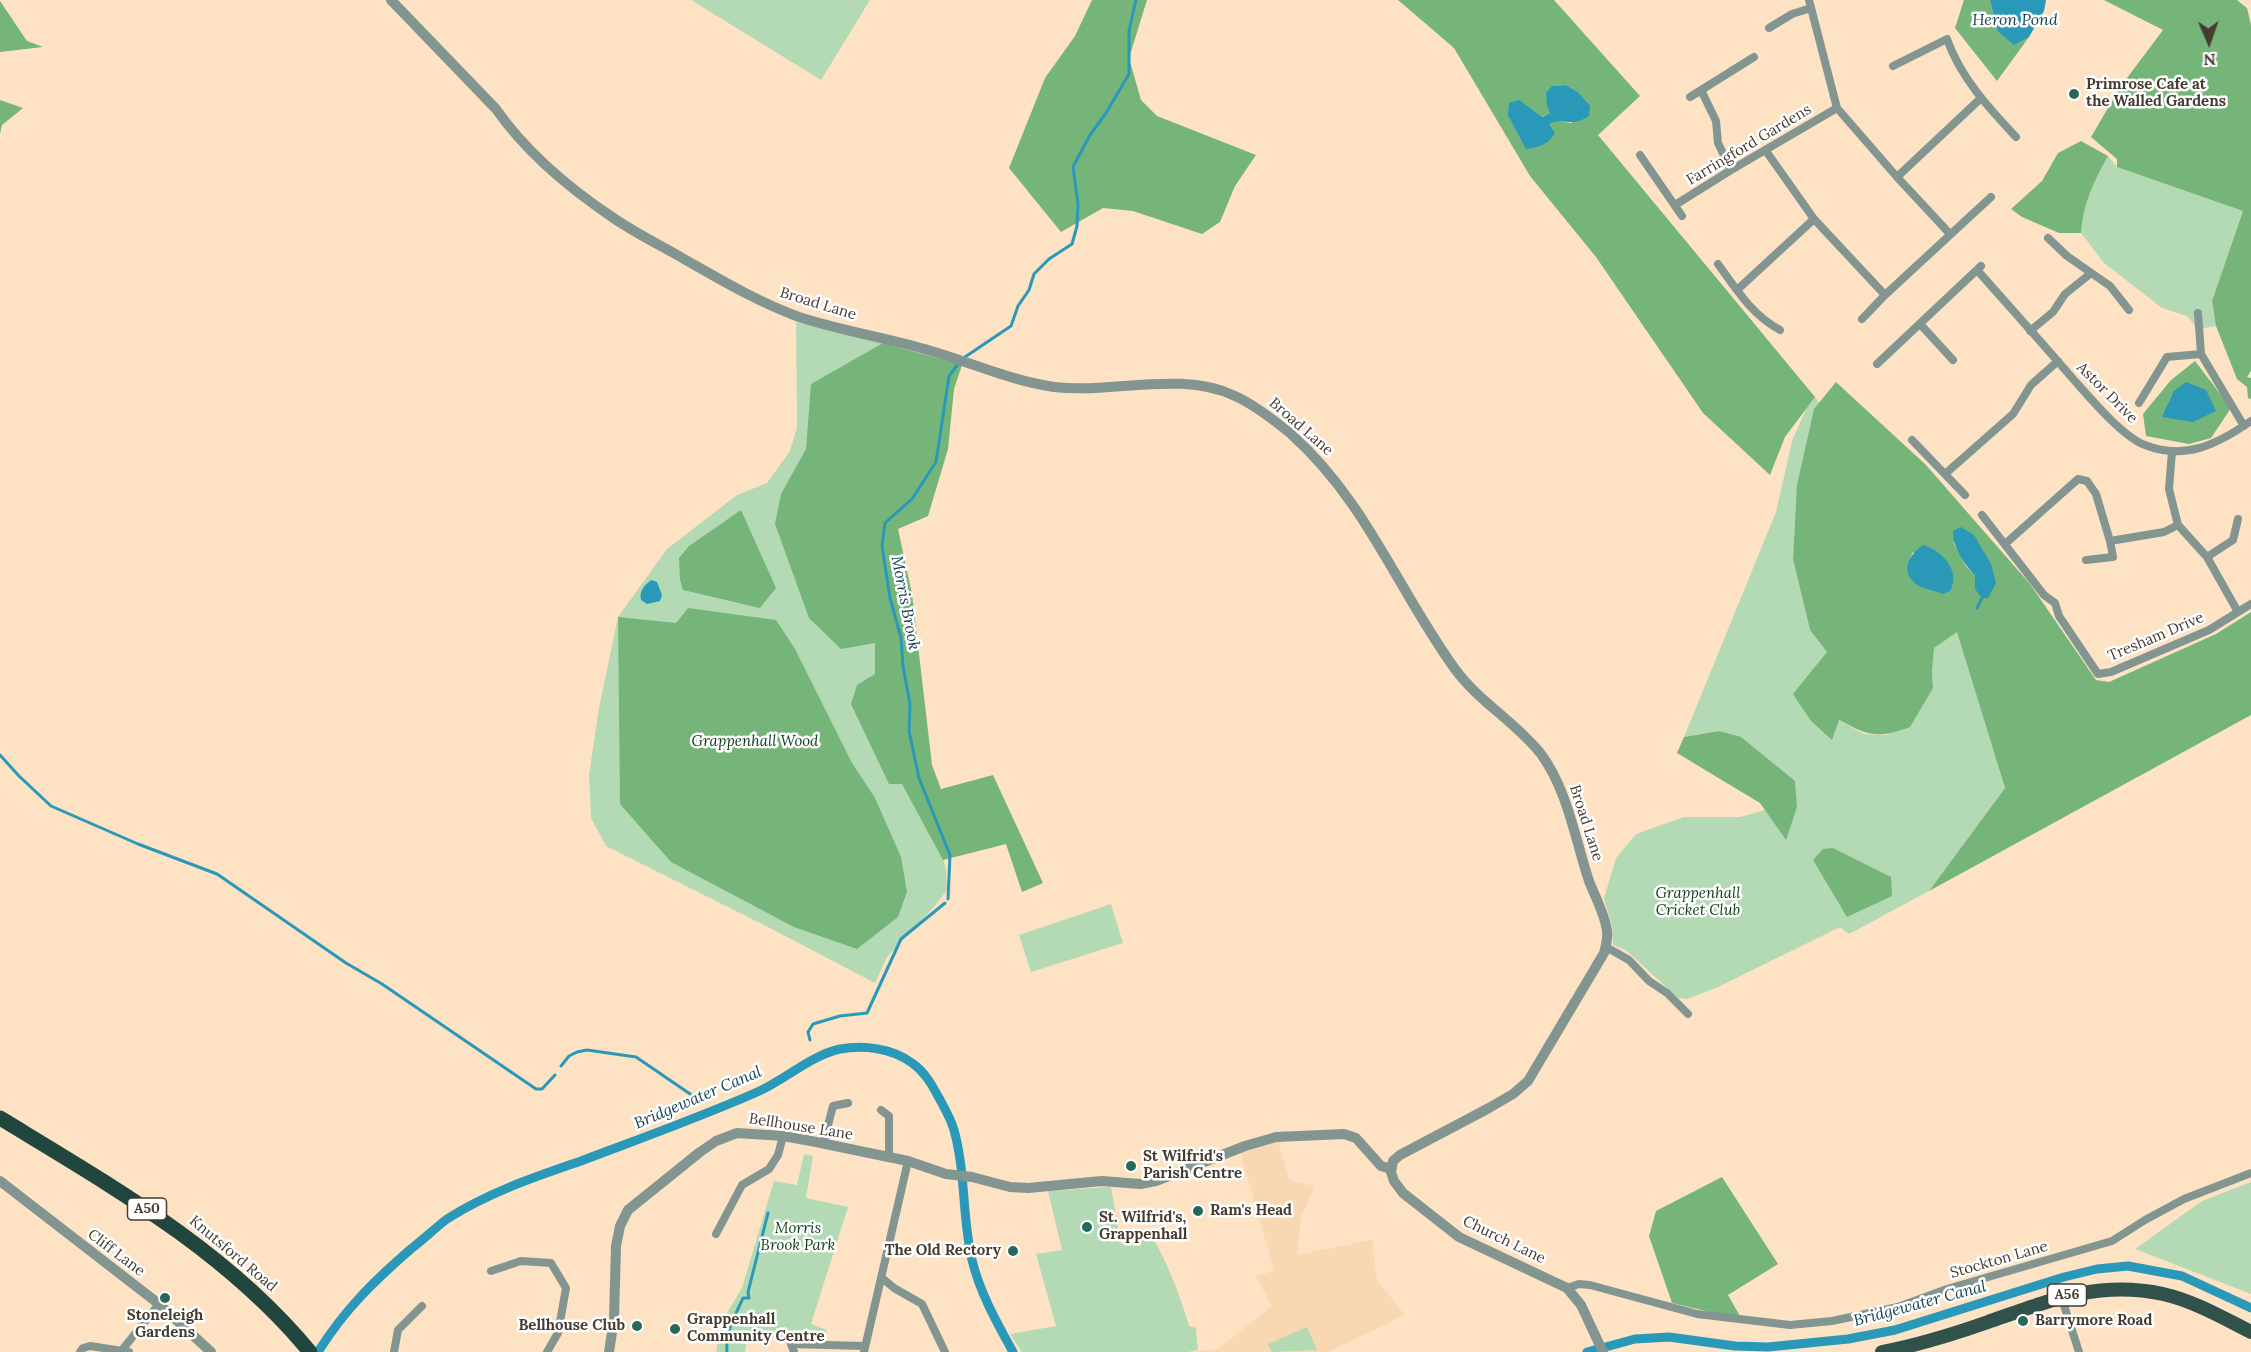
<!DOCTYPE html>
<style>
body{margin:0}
#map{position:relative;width:2251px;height:1352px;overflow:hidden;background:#fde2c4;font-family:Lora,serif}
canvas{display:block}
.north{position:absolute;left:2179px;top:12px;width:60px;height:60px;-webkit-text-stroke:4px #fff;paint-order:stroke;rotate:178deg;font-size:16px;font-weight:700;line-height:24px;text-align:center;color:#463b2f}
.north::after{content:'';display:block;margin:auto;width:21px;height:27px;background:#463b2f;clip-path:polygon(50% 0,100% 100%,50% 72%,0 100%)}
</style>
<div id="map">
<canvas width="2251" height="1352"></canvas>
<div class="north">N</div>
</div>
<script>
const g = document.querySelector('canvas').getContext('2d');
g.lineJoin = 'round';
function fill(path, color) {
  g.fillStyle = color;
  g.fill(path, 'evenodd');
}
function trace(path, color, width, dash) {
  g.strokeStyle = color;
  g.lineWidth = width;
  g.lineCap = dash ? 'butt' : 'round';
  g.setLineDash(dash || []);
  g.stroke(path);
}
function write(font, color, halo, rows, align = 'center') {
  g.font = font + ' Lora,serif';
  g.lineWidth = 5;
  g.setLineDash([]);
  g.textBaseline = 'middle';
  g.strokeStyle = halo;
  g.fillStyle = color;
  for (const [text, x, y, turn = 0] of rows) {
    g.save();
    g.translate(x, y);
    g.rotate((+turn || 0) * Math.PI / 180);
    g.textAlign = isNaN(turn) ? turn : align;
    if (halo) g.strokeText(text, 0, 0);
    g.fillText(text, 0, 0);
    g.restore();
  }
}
fill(new Path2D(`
 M1278 1141 1289 1180 1314 1186 1304 1212H1302L1297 1255 1372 1240 1377 1280 1405 1315 1328 1352H1188L1218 1349 1272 1306 1256 1277 1274 1270 1240 1152Z`), '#f8d7b3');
fill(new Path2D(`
 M691 0H870L821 80Z
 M2108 156 2117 167 2243 211 2212 301 2216 326 2198 329 2187 316 2162 308 2104 263 2081 233C2083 204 2094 181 2108 156Z
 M796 322 883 343 894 528 920 765 946 870 947 890 934 907 887 957 875 983 768 927 606 846 591 818 589 775 599 708 618 617 667 549 737 495 767 483 790 451 797 427Z
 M1815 397 1821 406 1795 528 1793 559 1810 630 1827 652 1832 739 1838 720 1864 734 1887 735 1933 688 1932 673 1934 648 1957 631 2005 788 1929 891 1849 934 1840 927 1716 988 1687 999 1678 998 1626 950 1613 945 1612 926 1604 898 1616 858 1636 834 1684 817H1740L1765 810 1786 839 1719 731 1684 737 1776 512 1792 441 1807 407Z
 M1111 904 1123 943 1031 972 1019 935Z
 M804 1154 813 1156 806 1198 848 1207 811 1324 827 1330 823 1342H790L748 1331 745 1352H716L721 1323 742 1288 774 1181 797 1185Z
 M2251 1182V1294L2135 1249 2202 1201Z
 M1111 1187 1121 1244 1150 1233C1168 1263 1179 1293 1189 1326L1196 1328 1198 1350 1188 1352H1022L1010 1334 1056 1326 1036 1254 1062 1250 1048 1191Z
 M1307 1327 1317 1350 1272 1352 1268 1344Z`), '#b3dab5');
fill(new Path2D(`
 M1092 0H1147L1129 58 1141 100 1157 116 1256 155 1235 186 1220 222 1202 234 1133 211 1103 208 1061 232 1009 168 1045 78 1075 36Z
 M1398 0H1554L1640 96 1598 135 1815 397 1785 437 1770 475 1703 413 1596 257 1530 176 1454 48ZM1566 85 1578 92 1572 123 1556 121 1548 124 1533 109 1541 117 1550 113 1553 86Z
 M1964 0H1990L1997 31 2014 44 2029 37 1997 81 1955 28Z
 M2104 0H2237L2247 8 2251 25V371L2247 377 2251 378V399L2248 398 2247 387 2237 379 2216 326 2212 301 2243 211 2117 167V159L2091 137 2121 86 2163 30Z
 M0 1 27 41 43 47 0 52Z
 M0 100 23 108 2 125 0 134Z
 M2081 141 2108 156C2094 181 2083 204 2081 233H2059L2022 217 2011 209 2042 181 2058 153Z
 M883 343 962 365 954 389 948 449 928 516 898 529 912 594 932 765 941 789 993 775 1043 883 1022 892 1006 844 943 860 902 784H889L851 704 857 685 875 674V643L841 649 809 618 775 524 781 494 806 449 811 384Z
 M2195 361 2231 408 2211 438 2189 444 2146 436 2143 414 2171 380Z
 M1836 382 1926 465 2030 584 2096 680 2109 682 2216 634 2251 612V715L1929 891 2005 788 1957 632 1934 648 1932 673 1933 688 1910 727C1877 739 1869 736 1839 720L1832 740 1811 721 1793 694 1827 652 1810 630 1793 559 1797 485 1814 409ZM1953 542 1996 583 1975 589V576L1966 566ZM1913 552 1942 594C1923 584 1898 580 1913 552Z
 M741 510 776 588 760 608 683 590 680 580 679 558 689 546Z
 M688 608 776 620 795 649 852 763 875 798 901 857 907 892 898 917 857 949 794 927 671 862 620 804 618 617 676 623Z
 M1719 731 1741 737 1795 781 1797 807 1786 840 1760 803 1677 753 1684 737Z
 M1833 848 1891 877 1892 896 1847 917 1813 860 1823 849Z
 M1722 1177 1778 1264 1728 1295 1740 1316 1739 1319 1672 1303 1649 1236 1656 1211Z`), '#75b57a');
fill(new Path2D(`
 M1990 0H2046L2044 11 2029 37 2014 45 1997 31Z
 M1566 85 1578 92 1590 106 1589 116C1571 128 1563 117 1549 124L1555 133C1547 145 1540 147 1526 149L1508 115 1509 103 1519 100 1542 117 1550 113 1547 106 1546 93 1552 86Z
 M2186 382 2206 390 2216 411 2193 422 2162 417 2174 391Z
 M1961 527 1974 535 1991 564 1996 583 1988 598H1982L1975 589V576C1964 563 1953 549 1953 531Z
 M1923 545C1943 551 1961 571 1950 591L1942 594C1935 590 1922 589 1916 584 1899 570 1910 554 1923 545Z
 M651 580 657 582 662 595 660 601 647 604 641 600C639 591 644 586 651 580Z`), '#2998b9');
trace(new Path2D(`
 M962 359 1011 326 1018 306 1029 290 1034 274 1049 259 1072 244 1077 226 1078 204 1073 167 1090 135 1106 113 1129 74V31L1136 0
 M1977 608 1982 598
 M0 755 19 776 51 806 138 844 217 874 346 963 382 984 536 1089H542L555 1075
 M948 899 950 855 919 778 909 731 910 704 903 666 901 638 890 598 882 546 885 523 912 499 936 462 949 376 958 364
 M810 1040 808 1032 813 1024 840 1016 867 1013 901 939 945 903
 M561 1066 569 1056 577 1052 587 1050 636 1057 696 1098
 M727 1352C725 1330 735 1317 743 1298H749L748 1292 768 1213`), '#2998b9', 3);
trace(new Path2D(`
 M318 1352C345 1309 374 1281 412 1248 424 1239 435 1228 447 1219 489 1192 535 1177 581 1161 639 1139 698 1118 755 1093 784 1081 809 1056 840 1049 864 1045 892 1048 912 1063 925 1072 932 1085 939 1098 945 1109 951 1119 954 1130 966 1173 962 1218 972 1260 980 1293 997 1323 1013 1352
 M1587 1352 1635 1339 1669 1337 1735 1346 1768 1347 1848 1339 1895 1330 2064 1277 2097 1269 2128 1266 2182 1276 2251 1308`), '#2998b9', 9);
trace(new Path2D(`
 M1809 0 1837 108 1897 177 1950 234
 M1769 28 1792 14 1811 8
 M1893 66 1947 39C1960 77 1989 108 2016 137
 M1701 90 1716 121 1718 143 1731 170
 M1690 97 1754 57
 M1766 151 1814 219 1885 295 1991 197
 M1640 155 1682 216
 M1897 177 1980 99
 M1675 205 1731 170 1837 108
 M2048 238 2067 256 2110 286 2129 310
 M1718 264C1736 289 1752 315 1780 330
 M1977 270C2010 307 2042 343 2074 380 2090 398 2123 437 2145 445 2185 461 2218 444 2251 421
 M1737 290 1814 219
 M2198 313 2201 354 2244 426
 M1862 319 1885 295
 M1920 324 1953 360
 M2030 331 2053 312 2065 294 2090 274
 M1877 364 1981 266
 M2139 403 2167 357 2201 354
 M1912 440 1965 495
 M2172 451 2169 489 2178 525 2207 557 2238 612
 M1945 474 2013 414 2031 385 2058 361
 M1982 515 2044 595 2055 603 2059 616 2098 674 2111 672 2209 630 2251 604
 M2005 544 2078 479 2087 481 2096 494 2110 541 2164 532 2178 525
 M2207 557 2233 540 2238 519
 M2086 560 2113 557 2110 541
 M1606 947 1629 960 1649 981 1667 993 1688 1014
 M881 1110 889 1116V1157
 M823 1144 833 1106 848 1103
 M716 1234 742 1185 769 1169 778 1155 783 1136
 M491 1271 521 1261 551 1263 566 1288 558 1333 547 1352
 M882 1278 894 1288 922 1304 945 1352
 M1567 1288 1579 1284 1590 1285 1697 1314 1790 1325 1832 1321 1898 1307 1947 1289 2112 1241 2145 1220 2184 1199 2251 1173
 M2061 1296 2079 1352
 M122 1350 159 1304
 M80 1352 83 1348 90 1346 129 1352
 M394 1352 398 1330 422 1306
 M794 1352 791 1344 864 1346
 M864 1352 908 1161`), '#839590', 8);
trace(new Path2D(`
 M391 0 496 109C526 152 569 188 612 217 635 233 660 245 684 259 721 280 758 302 799 317 842 331 888 338 931 351 972 363 1012 381 1054 387 1112 394 1181 370 1235 396 1255 405 1274 420 1291 434 1367 502 1397 589 1455 669 1479 702 1516 722 1541 754 1568 791 1575 839 1589 881 1595 897 1605 914 1607 931 1608 939 1606 945 1604 953L1528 1081 1513 1094 1489 1108 1400 1155 1393 1161 1391 1172 1394 1181 1403 1193 1459 1237 1567 1288 1581 1305 1603 1352
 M0 1181 159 1304 211 1352
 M609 1352 614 1319 616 1246 620 1226 628 1210 700 1152 716 1141 737 1133 783 1136 811 1141 908 1161 946 1174 972 1177 1010 1187 1028 1188 1102 1181 1140 1184 1156 1181 1245 1146 1276 1137 1344 1134 1356 1138 1381 1166 1391 1169`), '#839590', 10);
trace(new Path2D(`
 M1882 1352C1918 1345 1954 1334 1988 1322 2048 1301 2098 1280 2163 1294 2194 1301 2223 1318 2251 1332`), '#31524a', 14);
trace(new Path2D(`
 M0 1118C110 1185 227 1251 310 1352`), '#20463e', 15);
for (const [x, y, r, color] of [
 [2074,94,6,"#276857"],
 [1131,1166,6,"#276857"],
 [1198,1211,6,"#276857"],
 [1087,1227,6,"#276857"],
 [1013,1251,6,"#276857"],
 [165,1298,6,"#276857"],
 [2023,1321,6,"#276857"],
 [637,1326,6,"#276857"],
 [675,1329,6,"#276857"]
]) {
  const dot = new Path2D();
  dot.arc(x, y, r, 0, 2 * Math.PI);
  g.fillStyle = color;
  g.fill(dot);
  trace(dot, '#fff', 2);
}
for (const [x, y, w] of [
 [147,1209,39],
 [2067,1295,39]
]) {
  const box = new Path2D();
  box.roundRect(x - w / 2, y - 11, w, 22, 4.5);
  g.fillStyle = '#fff';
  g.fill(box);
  trace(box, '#463b2f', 1.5);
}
write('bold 14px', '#463b2f', null, [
 ["A50",147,1209],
 ["A56",2067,1295]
]);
write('bold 15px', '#463b2f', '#fff', [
 ["Primrose Cafe at",2086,85],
 ["the Walled Gardens",2086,102],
 ["St Wilfrid's",1143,1157],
 ["Parish Centre",1143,1174],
 ["Ram's Head",1210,1211],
 ["St. Wilfrid's,",1099,1218],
 ["Grappenhall",1099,1235],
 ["The Old Rectory",1001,1251,"right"],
 ["Stoneleigh",165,1316,"center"],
 ["Gardens",165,1333,"center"],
 ["Grappenhall",687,1320],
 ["Community Centre",687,1337],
 ["Barrymore Road",2035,1321],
 ["Bellhouse Club",625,1326,"right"]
], 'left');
write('15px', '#463b2f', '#fff', [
 ["Farringford Gardens",1749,145,-31],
 ["Broad Lane",818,304,17],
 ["Astor Drive",2107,393,45],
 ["Broad Lane",1301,427,41],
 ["Tresham Drive",2156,637,-23],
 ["Broad Lane",1586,823,72],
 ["Bellhouse Lane",801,1127,9],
 ["Church Lane",1504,1240,26],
 ["Cliff Lane",116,1253,37],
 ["Knutsford Road",233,1254,40],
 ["Stockton Lane",1999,1260,-16]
]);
write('italic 15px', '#0c3b15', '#fff', [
 ["Grappenhall Wood",755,742],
 ["Grappenhall",1698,894],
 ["Cricket Club",1698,911],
 ["Morris",798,1229],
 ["Brook Park",798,1246]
]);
write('italic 16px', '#164453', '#fff', [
 ["Heron Pond",2015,20],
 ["Morris Brook",905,603,79],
 ["Bridgewater Canal",698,1098,-23],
 ["Bridgewater Canal",1920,1304,-15]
]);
</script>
